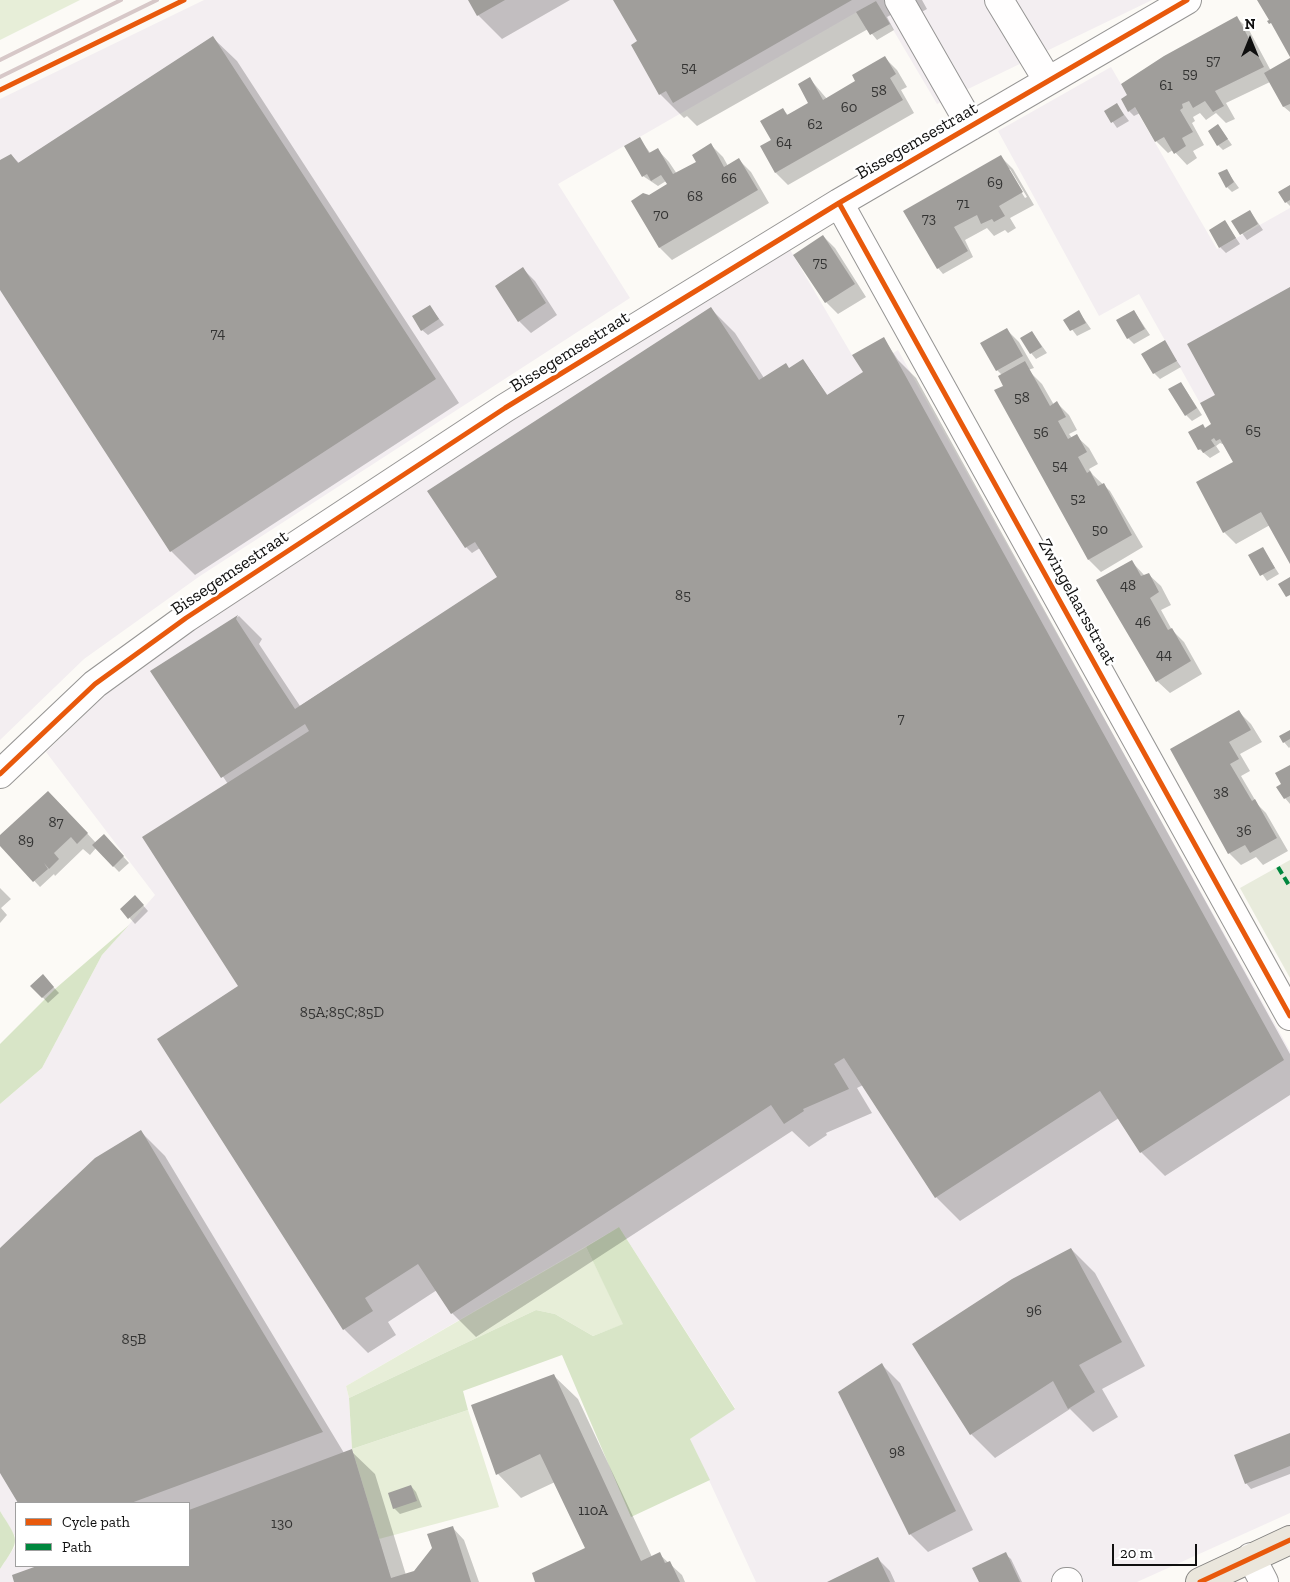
<!DOCTYPE html>
<style>
body{margin:0}
#map{position:relative;width:1290px;height:1582px;overflow:hidden;background:#fcfaf6;font-family:"Zilla Slab",serif}
canvas{display:block}
.legend{position:absolute;left:15px;top:1502px;width:175px;height:65px;box-sizing:border-box;background:#fff;border:1px solid #9f9f9f;margin:0;padding:6px 9px;list-style:none;font-size:15px;color:#101010}
.legend li{display:flex;align-items:center;gap:10px;height:25px}
.legend b{width:25px;border:1px solid #9f9f9f}
.north{position:absolute;left:1225px;top:15px;width:50px;height:50px;-webkit-text-stroke:4px #fff;paint-order:stroke;rotate:0deg;font-size:14px;font-weight:700;line-height:20px;text-align:center;color:#101010}
.north::after{content:'';display:block;margin:auto;width:18px;height:22px;background:#101010;clip-path:polygon(50% 0,100% 100%,50% 72%,0 100%)}
.scale{position:absolute;left:1112px;top:1544px;width:85px;height:22px;box-sizing:border-box;border:2px solid #101010;border-top:0;padding-left:6px;font-size:15px;line-height:18px;white-space:nowrap;color:#101010;-webkit-text-stroke:4px #fff;paint-order:stroke}
</style>
<div id="map">
<canvas width="1290" height="1582"></canvas>
<ul class="legend">
<li><b style="height:6px;background:#e8590c"></b>Cycle path</li>
<li><b style="height:6px;background:#00873e"></b>Path</li>
</ul>
<div class="north">N</div>
<div class="scale">20 m</div>
</div>
<script>
const g = document.querySelector('canvas').getContext('2d');
g.lineJoin = 'round';
function fill(path, color) {
  g.fillStyle = color;
  g.fill(path, 'evenodd');
}
function trace(path, color, width, dash) {
  g.strokeStyle = color;
  g.lineWidth = width;
  g.lineCap = dash ? 'butt' : 'round';
  g.setLineDash(dash || []);
  g.stroke(path);
}
function write(font, color, halo, rows, align = 'center') {
  g.font = font + ' "Zilla Slab",serif';
  g.lineWidth = 5;
  g.setLineDash([]);
  g.textBaseline = 'middle';
  g.strokeStyle = halo;
  g.fillStyle = color;
  for (const [text, x, y, turn = 0] of rows) {
    g.save();
    g.translate(x, y);
    g.rotate((+turn || 0) * Math.PI / 180);
    g.textAlign = isNaN(turn) ? turn : align;
    if (halo) g.strokeText(text, 0, 0);
    g.fillText(text, 0, 0);
    g.restore();
  }
}
fill(new Path2D(`
 M204 0H1152L937 104 876 1 558 184 630 298 200 576 84 659 0 740V99Z
 M1111 67 1217 249 1290 208V564L1139 294 1099 316 998 131Z
 M789 248 852 355 893 353 898 350 1290 1051V1513L1137 1582H756L690 1439 735 1408 619 1227 346 1386 349 1398 352 1449 392 1582H0V1569L16 1545V1566H189V1503H16V1538L0 1511V1104L42 1068 102 955 155 895 46 752 141 660 763 256Z`), '#f3eef1');
fill(new Path2D(`
 M0 0H80L0 40Z
 M586 1247 624 1324 593 1336 555 1314 536 1310 349 1398 346 1386Z
 M468 1410 499 1507 379 1539 352 1449Z`), '#e7eed8');
fill(new Path2D(`
 M129 925 102 955 42 1068 0 1104V1044L55 989Z
 M619 1227 735 1409 690 1439 710 1480 631 1517 562 1355 463 1391 468 1410 352 1449 349 1398 536 1310 555 1314 593 1336 623 1324 586 1247Z
 M0 1511C19 1542 21 1538 0 1569Z`), '#d8e5c7');
fill(new Path2D(`
 M1290 860V978L1240 888Z`), '#e8ebdc');
fill(new Path2D(`
 M470 0H570L502 39 478 15Z
 M615 0H922L927 9 907 20 898 11 887 17 894 30 877 40 868 29 697 126 687 116 684 118 660 94 639 42Z
 M1237 18 1249 30 1271 71 1290 60V112L1284 107 1270 82 1226 103 1235 119 1226 123 1216 113 1206 120 1200 113 1193 117 1195 121 1192 123 1204 145 1193 151 1197 158 1187 165 1173 150 1168 153 1156 141 1140 113 1134 116 1129 111Z
 M213 38 237 61 459 403 195 575 171 551 0 288V162L11 155 20 164Z
 M885 58 897 70 907 87 901 90 914 113 788 185 776 173 762 147 772 140 783 110 788 115 810 103V79L827 99 857 82Z
 M1117 105 1129 121 1117 128 1106 112Z
 M1218 125 1232 145 1223 150 1218 145Z
 M639 138 651 154 657 149 669 162 677 174 698 162 711 145 723 157 728 166 739 160 751 172 769 203 672 260 660 248 632 201 649 196 668 185 666 181 658 186 643 176 626 146Z
 M1001 157 1013 169 1034 205 1010 218 1016 228 1008 233 1005 230 994 236 987 228 965 240 973 257 943 274 938 268 905 211ZM1007 169H1010L1027 197 1025 198Z
 M1226 170 1239 188 1232 192 1227 187Z
 M1290 186V206L1286 202Z
 M1250 211 1263 230 1247 240 1233 221Z
 M1225 222 1240 244 1226 253 1220 247Z
 M823 236 835 248 866 297 838 314 826 302Z
 M523 269 535 281 557 315 531 333 519 321Z
 M1290 288V561L1270 525 1236 544 1224 532 1237 467 1225 445 1220 443 1216 446 1220 452 1210 458 1199 449 1206 429 1211 426 1216 395Z
 M429 306 444 325 428 335 422 330Z
 M711 309 735 333 764 378 790 369 803 360 828 396 865 372 884 339 898 360 916 378 1290 1054V1095L1165 1176 1141 1152 1119 1118 960 1221 936 1197 863 1085 857 1088 872 1113 826 1133 827 1135 809 1147 792 1131 476 1337 452 1313 437 1290 388 1322 396 1335 368 1353 344 1329 228 784 152 671 239 616 262 639 259 644 300 706 499 577 480 548 472 553 466 547Z
 M1134 311 1150 335 1134 344 1128 338Z
 M1079 312 1091 329 1077 336 1065 320Z
 M1007 330 1019 342 1034 368 1028 370 1042 384 1054 405 1057 403 1069 415 1077 430 1069 434 1072 438 1076 436 1089 448 1098 464 1089 469 1093 475 1110 491 1143 547 1101 572 1089 560 996 391 1005 386 1002 375 997 370Z
 M1032 332 1047 353 1036 359 1031 353Z
 M1164 342 1181 367 1160 379 1154 373Z
 M1181 383 1202 415 1192 421 1186 415Z
 M1263 549 1279 574 1267 581 1250 556Z
 M1132 562 1145 576 1148 574 1161 586 1171 605 1161 610 1172 630 1184 642 1202 674 1170 693 1157 681 1098 580Z
 M1239 712 1251 724 1262 742 1240 754 1250 771 1241 776 1258 805 1266 813 1288 851 1263 865 1256 857 1241 865 1229 853 1171 749Z
 M1290 731V747L1289 748 1284 742Z
 M1290 766V804L1285 798 1283 785Z
 M60 804 96 843 110 842 129 863 119 872 96 848 90 855 83 849 55 876 54 874 40 887 0 844V837Z
 M0 888 11 899 1 908 7 915 0 923Z
 M141 903 148 911 135 924 122 909Z
 M43 976 59 993 48 1003 32 986Z
 M141 1132 165 1156 344 1453 351 1451 375 1474 406 1575 415 1572 452 1527 464 1540 479 1582H15L13 1576 41 1566H189V1503H19L0 1471V1250Z
 M1071 1249 1095 1273 1145 1366 1102 1389 1118 1417 1093 1432 1070 1409 995 1458 971 1434Z
 M882 1365 900 1383 973 1530 928 1552 910 1534Z
 M554 1376 578 1399 652 1557 659 1554 682 1575 685 1582H537L587 1549 555 1482 521 1498 498 1474Z
 M1290 1435V1474L1251 1489 1246 1483Z
 M411 1486 416 1492 422 1507 400 1514 394 1508Z
 M1005 1554 1011 1559 1022 1582H980Z
 M878 1559 890 1571 895 1582H830Z`), '#0003');
fill(new Path2D(`
 M468 0H505L477 16Z
 M613 0H852L673 103 666 91 659 95 631 45 637 41Z
 M1257 0H1290V57L1271 23 1269 24 1267 21 1269 20Z
 M876 1 890 24 870 35 856 12Z
 M1237 16 1264 67 1215 91 1224 106 1213 112 1205 101 1193 108 1189 101 1182 104 1183 108 1180 110 1193 132 1182 138 1186 146 1174 154 1164 137 1155 142 1135 107 1128 112 1121 99 1127 95 1121 84 1164 56Z
 M213 36 436 379 170 552 0 290V160L11 154 18 163Z
 M885 56 896 74 890 78 903 100 775 173 760 146 771 140 760 121 783 108 787 115 808 103 798 84 810 77 823 100 855 81 852 75Z
 M1290 58V104L1283 107 1264 73Z
 M1117 103 1124 115 1111 123 1104 111Z
 M1218 124 1228 139 1217 146 1208 131Z
 M640 137 649 153 658 148 673 174 696 162 692 155 711 143 724 167 739 158 758 190 659 248 631 201 643 193 649 195 667 184 661 175 651 181 647 174 642 177 624 146Z
 M1001 155 1023 192 999 206 1005 216 994 222 992 219 981 224 977 215 954 227 968 251 937 269 903 211Z
 M1227 169 1234 182 1226 188 1218 173Z
 M1290 185V200L1285 203 1278 192Z
 M1250 210 1258 224 1240 235 1231 221Z
 M1225 220 1236 238 1219 248 1209 230Z
 M823 235 855 284 825 303 793 255Z
 M523 267 546 303 518 322 495 286Z
 M1290 287V564L1261 512 1223 533 1196 482 1233 462 1220 439 1216 441 1214 438 1211 440 1215 446 1203 453 1201 449 1198 450 1188 432 1203 424 1205 428 1211 424 1200 403 1215 395 1187 344Z
 M430 305 439 319 421 331 412 316Z
 M711 307 759 380 786 363 789 368 803 359 827 395 863 372 852 355 884 337 1284 1060 1140 1153 1100 1091 935 1198 844 1058 834 1064 849 1089 803 1109 804 1111 784 1124 771 1105 451 1314 418 1264 365 1298 373 1311 343 1330 157 1039 238 986 142 837 309 731 305 724 221 778 150 671 238 615 236 619 295 709 497 577 475 542 465 548 427 491Z
 M1079 310 1086 323 1070 331 1063 320Z
 M1134 310 1145 329 1127 339 1116 320Z
 M1007 328 1023 356 996 371 980 343Z
 M1032 331 1042 347 1030 354 1020 338Z
 M1165 340 1177 361 1153 374 1141 354Z
 M1025 361 1050 406 1057 401 1066 417 1058 421 1068 439 1077 434 1087 452 1078 457 1087 473 1090 471 1098 486 1104 483 1132 535 1088 560 994 390 1003 386 998 376Z
 M1181 382 1197 408 1185 416 1168 389Z
 M1263 547 1275 568 1260 576 1248 555Z
 M1132 560 1141 576 1149 573 1159 592 1150 598 1168 630 1172 628 1191 661 1156 682 1096 580Z
 M1290 577V595L1286 597 1278 584Z
 M1239 710 1251 730 1229 742 1239 759 1230 764 1252 801 1255 799 1277 838 1250 853 1245 845 1228 854 1170 749Z
 M1290 730V739L1283 743 1279 736Z
 M1290 765V796L1284 799 1276 787 1281 784 1275 773Z
 M48 791 88 833 77 844 71 837 54 853 59 859 49 869 44 863 48 869 33 882 0 846V835Z
 M104 834 124 856 113 867 92 845Z
 M135 895 144 905 128 919 120 909Z
 M43 974 54 987 42 998 30 986Z
 M141 1130 323 1432 131 1503H18L0 1473V1248L95 1158Z
 M1071 1248 1122 1342 1079 1365 1095 1392 1068 1409 1053 1381 970 1435 912 1344 1012 1279Z
 M882 1363 956 1511 909 1535 838 1392Z
 M554 1374 641 1561 660 1552 665 1563 670 1561 680 1582H535L532 1573 585 1548 540 1454 496 1475 471 1405Z
 M1290 1433V1466L1245 1484 1234 1455Z
 M352 1449 391 1578 414 1571 432 1548 427 1534 453 1526 471 1582H14L12 1575 37 1566H189V1510Z
 M411 1485 417 1501 393 1509 388 1493Z
 M1006 1552 1020 1582H979L972 1568Z
 M878 1557 890 1582H827Z`), '#a09e9b');
const minor = new Path2D(`
 M899 0 971 126
 M999 0 1048 81
 M839 203 1290 1016
 M0 774 95 684 186 618 505 408 839 203 1187 0
 M1251 1557 1264 1582
 M1066 1582H1068`);
const major = new Path2D(`
 M1200 1582 1290 1540`);
trace(minor, '#969594', 30);
trace(major, '#848381', 30);
trace(minor, '#fffefe', 28);
trace(major, '#eae6dc', 28);
trace(new Path2D(`
 M0 60 121 0
 M0 77 157 0`), '#d7c8c8', 4);
trace(new Path2D(`
 M1278 867 1290 887`), '#00873e', 4, [8, 4]);
trace(new Path2D(`
 M0 90 184 0
 M839 203 1290 1016
 M0 774 95 684 186 618 505 408 839 203 1187 0
 M1200 1582 1290 1540`), '#e8590c', 5);
write('15px', '#343433', null, [
 ["57",1213,61],
 ["54",689,68],
 ["59",1190,74],
 ["61",1166,86],
 ["58",879,91],
 ["60",849,108],
 ["62",815,125],
 ["64",784,143],
 ["66",729,179],
 ["69",995,183],
 ["68",695,197],
 ["71",963,204],
 ["70",661,215],
 ["73",929,219],
 ["75",820,263],
 ["74",218,334],
 ["58",1022,398],
 ["65",1253,431],
 ["56",1041,433],
 ["54",1060,466],
 ["52",1078,499],
 ["50",1100,530],
 ["48",1128,586],
 ["85",683,596],
 ["46",1143,622],
 ["44",1164,655],
 ["7",901,719],
 ["38",1221,793],
 ["87",56,823],
 ["36",1244,831],
 ["89",26,841],
 ["85A;85C;85D",342,1013],
 ["96",1034,1311],
 ["85B",134,1340],
 ["98",897,1452],
 ["110A",593,1511],
 ["130",282,1524]
]);
write('18px', '#101010', '#fff', [
 ["Bissegemsestraat",917,141,-30],
 ["Bissegemsestraat",570,352,-32],
 ["Bissegemsestraat",230,573,-34],
 ["Zwingelaarsstraat",1077,602,61]
]);
</script>
